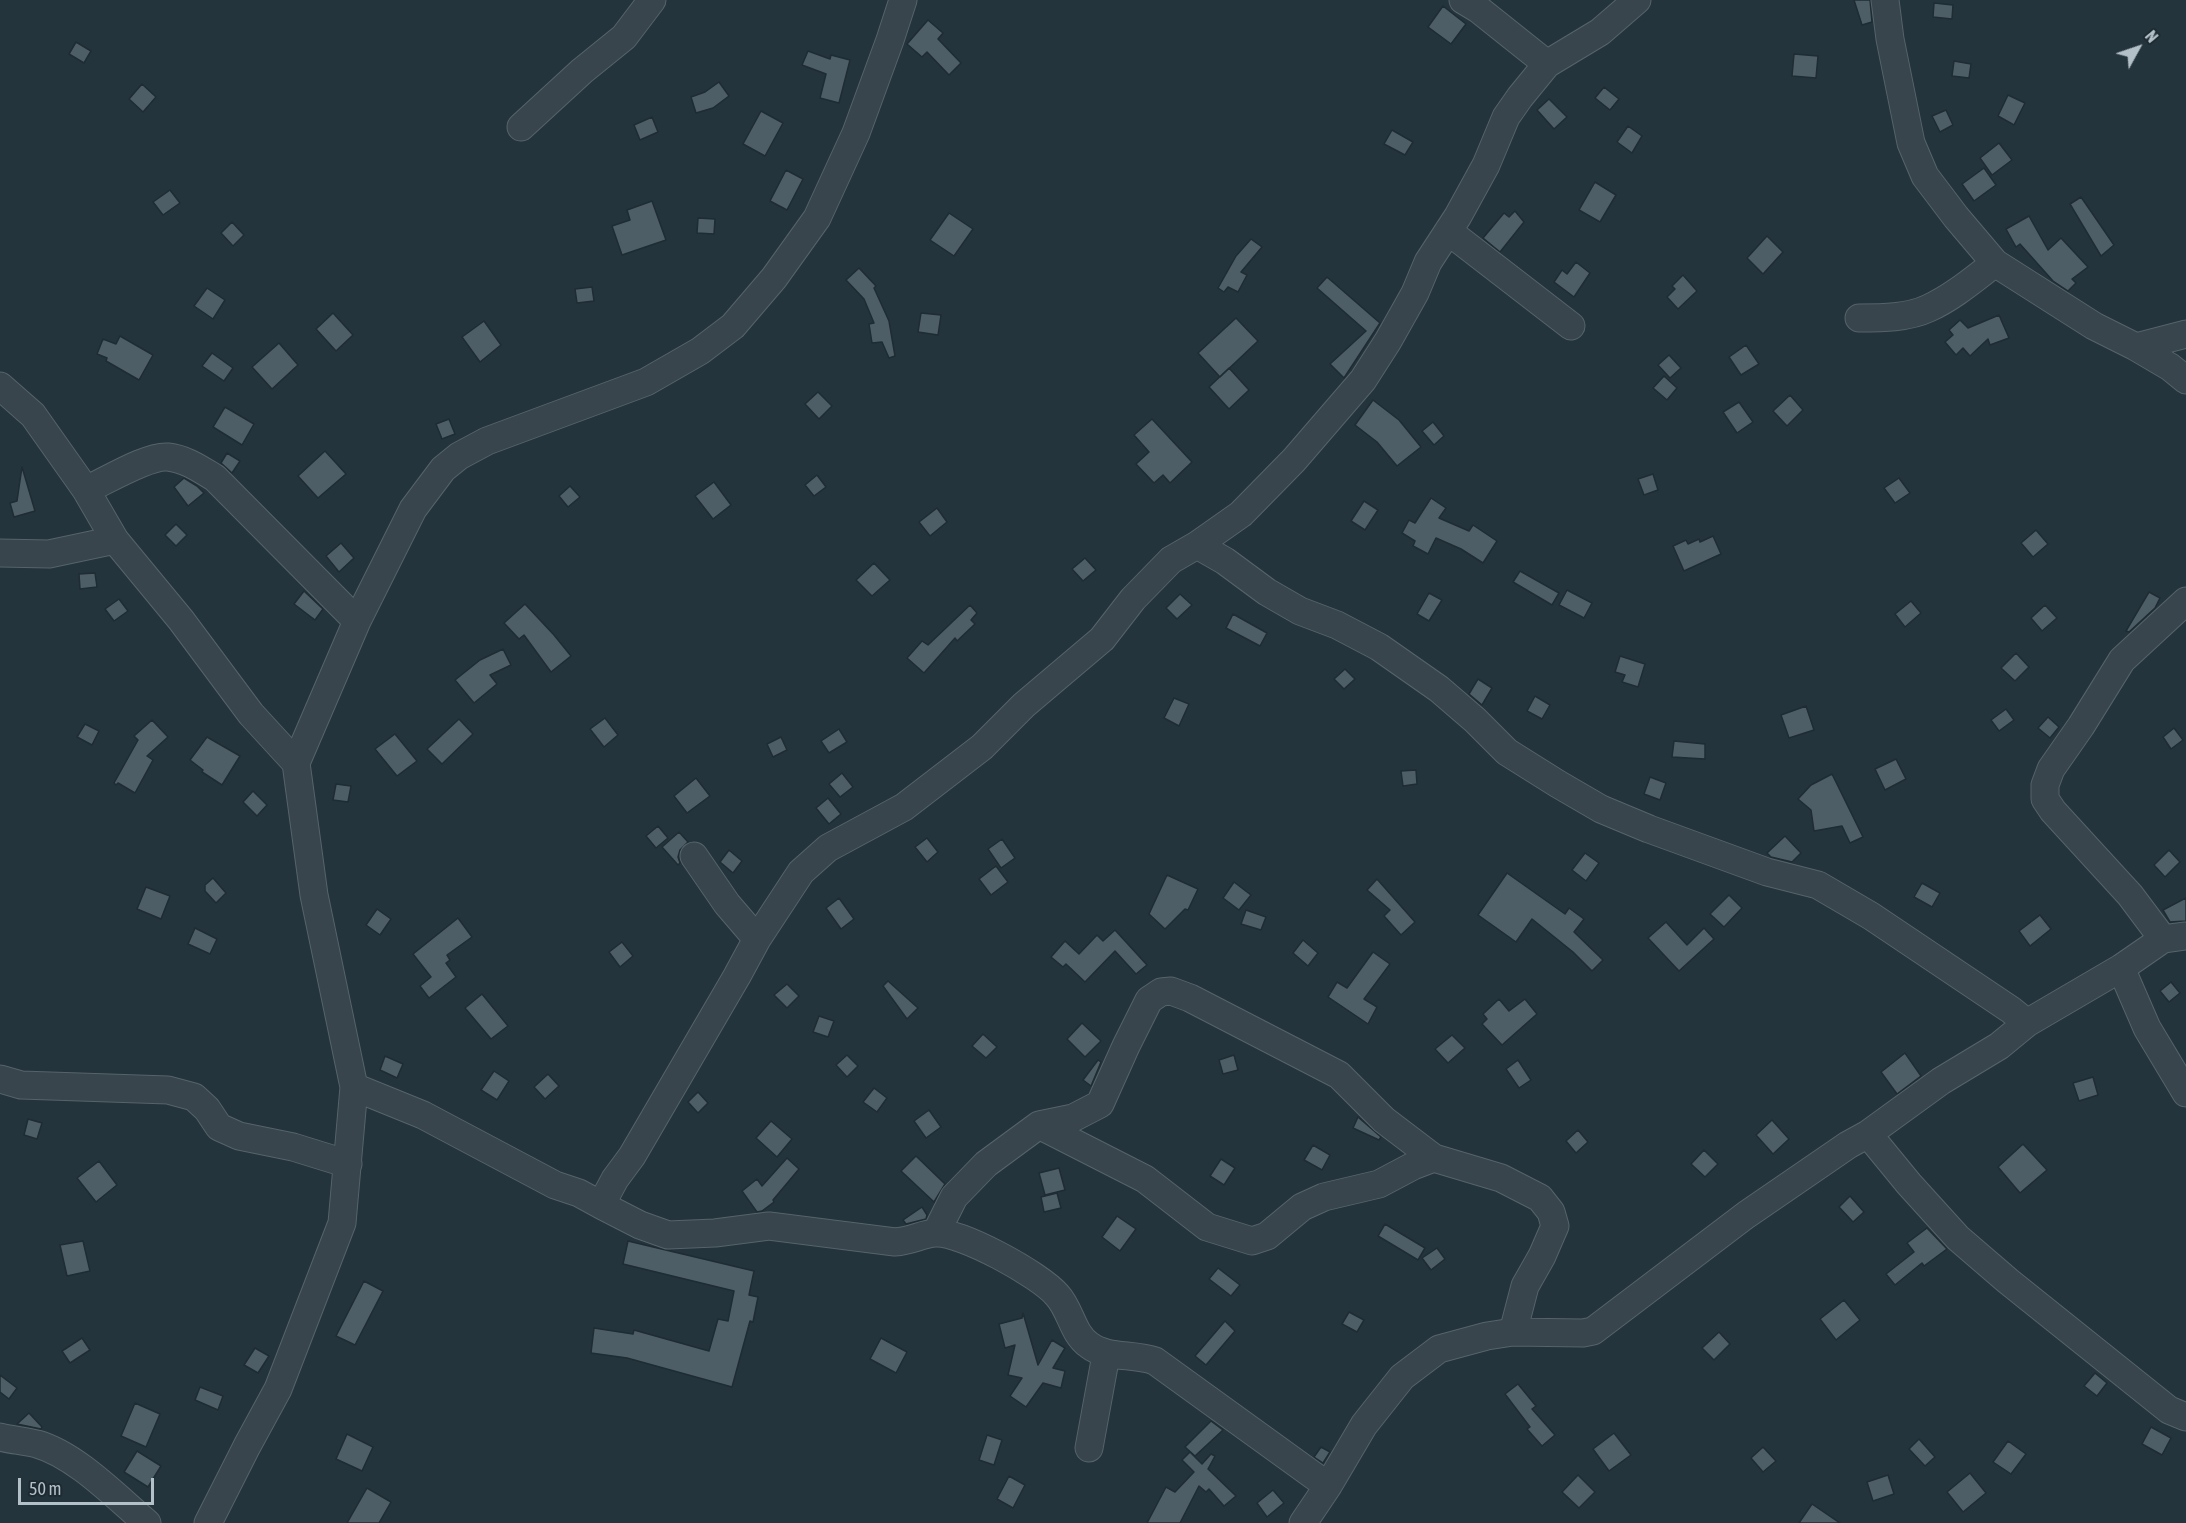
<!DOCTYPE html>
<style>
body{margin:0}
#map{position:relative;width:2186px;height:1523px;overflow:hidden;background:#24343c;font-family:"Asap Condensed",sans-serif}
canvas{display:block}
.north{position:absolute;left:2108px;top:18px;width:60px;height:60px;-webkit-text-stroke:4px #1d2a31;paint-order:stroke;rotate:50deg;font-size:16px;font-weight:700;line-height:24px;text-align:center;color:#b4c0c8}
.north::after{content:'';display:block;margin:auto;width:21px;height:27px;background:#b4c0c8;clip-path:polygon(50% 0,100% 100%,50% 72%,0 100%)}
.scale{position:absolute;left:18px;top:1478px;width:136px;height:27px;box-sizing:border-box;border:3px solid #b4c0c8;border-top:0;padding-left:8px;font-size:18px;line-height:21px;white-space:nowrap;color:#b4c0c8;-webkit-text-stroke:4px #1d2a31;paint-order:stroke}
</style>
<div id="map">
<canvas width="2186" height="1523"></canvas>
<div class="north">N</div>
<div class="scale">50 m</div>
</div>
<script>
const g = document.querySelector('canvas').getContext('2d');
g.lineJoin = 'round';
function fill(path, color) {
  g.fillStyle = color;
  g.fill(path, 'evenodd');
}
function trace(path, color, width, dash) {
  g.strokeStyle = color;
  g.lineWidth = width;
  g.lineCap = dash ? 'butt' : 'round';
  g.setLineDash(dash || []);
  g.stroke(path);
}
const building = new Path2D(`
 M1854 0H1870L1872 22 1862 25Z
 M1934 3 1953 5 1952 19 1933 17Z
 M1443 6 1466 24 1451 44 1428 27Z
 M928 20 943 33 938 39 961 63 949 75 927 52 922 57 907 44Z
 M76 42 91 51 84 63 69 54Z
 M808 51 830 59 831 55 850 60 839 103 820 98 826 74 802 65Z
 M1794 54 1818 56 1816 78 1792 76Z
 M1954 61 1971 64 1969 78 1952 76Z
 M719 82 729 96 713 108 696 113 691 97 705 92Z
 M142 84 156 97 143 112 129 99Z
 M1604 87 1619 99 1610 110 1595 98Z
 M2008 95 2025 103 2014 125 1998 116Z
 M1549 99 1567 117 1554 129 1537 110Z
 M1946 110 1953 125 1940 132 1932 116Z
 M761 111 783 123 765 156 743 144Z
 M652 117 658 132 640 140 634 125Z
 M1628 126 1642 136 1632 153 1617 142Z
 M1392 130 1413 142 1405 155 1384 144Z
 M1999 143 2012 160 1992 175 1980 158Z
 M1984 168 1996 185 1974 201 1962 184Z
 M786 170 803 179 787 210 770 201Z
 M1595 182 1616 195 1600 222 1579 210Z
 M170 190 180 203 163 215 153 202Z
 M2081 197 2114 245 2101 256 2070 204Z
 M652 201 666 240 622 255 612 226 630 220 627 210Z
 M1515 211 1524 222 1500 252 1483 238 1504 213 1509 217Z
 M949 213 973 229 954 256 930 240Z
 M2029 216 2048 250 2061 238 2088 267 2072 279 2076 283 2068 291 2053 281 2020 244 2016 247 2006 229Z
 M698 218 715 219 714 234 697 233Z
 M232 222 244 235 233 246 221 233Z
 M1767 236 1783 252 1763 274 1747 258Z
 M1251 239 1262 247 1241 272 1247 275 1238 292 1228 287 1224 292 1218 288 1236 256Z
 M1576 262 1590 273 1574 297 1554 282 1562 270 1567 274Z
 M859 268 876 286 874 288 889 321 895 356 889 358 882 342 872 343 869 324 874 323 864 299 846 280Z
 M1683 275 1697 291 1678 309 1667 297 1675 289 1672 286Z
 M1327 277 1380 323 1344 378 1330 364 1366 331 1317 288Z
 M592 287 594 301 577 303 575 289Z
 M207 288 225 300 213 319 194 306Z
 M333 313 353 335 336 351 316 329Z
 M921 313 941 315 938 335 918 332Z
 M1999 315 2009 338 1990 345 1988 339 1970 356 1963 348 1956 355 1945 342 1953 335 1949 330 1960 320 1968 328Z
 M1236 318 1258 341 1220 377 1198 353Z
 M484 321 501 345 480 362 462 337Z
 M120 336 153 355 139 380 106 361 107 358 97 354 103 339 116 344Z
 M279 343 298 365 272 389 252 367Z
 M1746 345 1759 364 1741 375 1729 357Z
 M212 353 233 368 224 381 202 366Z
 M1669 355 1681 368 1670 378 1658 365Z
 M1229 368 1249 390 1229 409 1209 387Z
 M1664 376 1677 388 1667 400 1653 388Z
 M818 392 832 406 819 419 805 404Z
 M1790 395 1803 410 1787 426 1773 411Z
 M1373 400 1399 420 1421 447 1397 466 1377 442 1355 425Z
 M1739 402 1753 422 1737 433 1723 412Z
 M225 407 254 424 242 445 213 427Z
 M449 419 455 434 442 439 436 424Z
 M1152 419 1192 462 1170 483 1163 475 1154 483 1136 464 1149 452 1134 435Z
 M1433 422 1444 436 1434 445 1422 431Z
 M325 451 346 474 318 498 298 476Z
 M227 453 240 461 232 473 221 463Z
 M22 467 35 511 14 517 10 503 17 501Z
 M1653 474 1658 490 1644 495 1638 479Z
 M817 475 826 487 814 496 805 485Z
 M184 478 197 486 204 493 188 506 174 487Z
 M1899 478 1910 493 1895 503 1884 488Z
 M714 482 731 505 713 519 695 496Z
 M570 486 580 497 568 507 559 496Z
 M1431 498 1446 508 1439 518 1469 531 1473 525 1497 541 1483 563 1461 549 1436 538 1428 554 1413 546 1415 541 1402 533 1409 520 1415 523Z
 M1364 501 1378 510 1365 530 1351 521Z
 M937 508 947 522 930 536 919 522Z
 M176 524 187 535 176 546 165 535Z
 M2036 530 2048 544 2033 557 2021 543Z
 M1713 536 1721 554 1684 571 1673 546 1686 540 1688 544 1699 539 1700 542Z
 M341 543 354 558 339 572 326 556Z
 M1085 558 1096 570 1083 581 1072 569Z
 M874 563 890 580 872 596 856 580Z
 M1520 571 1559 593 1552 605 1513 582Z
 M95 573 97 587 80 589 79 574Z
 M1567 590 1592 603 1584 618 1559 605Z
 M304 591 323 609 315 620 294 604Z
 M2149 592 2160 598 2155 608 2129 632 2126 631Z
 M1429 593 1442 600 1429 621 1417 614Z
 M1180 594 1192 605 1177 619 1166 608Z
 M119 599 128 611 114 621 105 609Z
 M1911 601 1921 613 1905 627 1895 614Z
 M525 604 554 635 571 656 551 672 524 635 519 639 504 623Z
 M970 605 977 613 971 620 975 624 957 641 955 638 924 673 907 658 922 641 928 645Z
 M2045 605 2057 618 2042 631 2031 618Z
 M1233 614 1267 633 1260 646 1226 628Z
 M503 649 511 665 490 675 497 684 474 703 455 680 480 660Z
 M2016 653 2029 667 2015 681 2001 668Z
 M1620 656 1645 664 1638 687 1622 682 1625 675 1615 672Z
 M1345 669 1355 679 1344 689 1334 679Z
 M1478 679 1492 688 1482 705 1469 694Z
 M1535 696 1550 705 1542 719 1527 711Z
 M1174 698 1189 704 1179 726 1164 718Z
 M1806 706 1814 730 1789 738 1781 715Z
 M2006 709 2014 720 1999 731 1991 720Z
 M2048 717 2059 727 2050 738 2038 728Z
 M605 718 618 735 604 747 590 729Z
 M459 719 473 734 442 764 427 749Z
 M152 720 168 737 147 756 153 760 135 793 118 783 116 785 114 783 138 740 134 736Z
 M85 724 99 731 92 745 77 737Z
 M2174 728 2183 740 2171 749 2163 737Z
 M839 729 847 742 829 753 821 741Z
 M395 734 417 761 397 776 375 749Z
 M207 737 240 756 222 785 202 772 203 770 190 760Z
 M781 737 787 750 773 757 767 744Z
 M1674 741 1705 744V759L1672 757Z
 M1896 759 1906 779 1885 790 1875 769Z
 M1416 770 1417 784 1403 786 1401 771Z
 M842 773 853 787 840 797 829 784Z
 M1832 774 1863 837 1850 843 1842 826 1814 831 1811 810 1798 799 1811 785Z
 M1650 777 1666 783 1660 800 1644 794Z
 M696 778 710 796 687 813 674 796Z
 M336 784 351 786 348 802 333 800Z
 M253 791 267 805 257 816 243 802Z
 M828 798 841 814 829 824 816 808Z
 M658 826 668 838 656 848 646 836Z
 M679 832 688 842 680 850 678 857 680 863 678 865 662 847Z
 M1785 836 1801 853 1792 862 1771 857 1767 853Z
 M927 838 938 852 927 862 915 847Z
 M1002 839 1015 858 1001 868 988 849Z
 M729 850 742 861 733 873 720 862Z
 M2169 850 2180 862 2165 877 2154 865Z
 M1585 853 1599 863 1586 881 1572 870Z
 M996 866 1008 882 991 895 979 879Z
 M1507 873 1565 914 1569 908 1584 919 1574 932 1603 960 1592 971 1573 952 1532 919 1516 942 1478 915Z
 M1167 875 1198 889 1188 910 1185 909 1165 929 1149 914Z
 M213 878 226 893 216 903 205 891V885Z
 M1377 879 1415 922 1401 935 1384 916 1390 910 1367 890Z
 M1234 882 1251 895 1239 910 1223 898Z
 M1922 883 1940 893 1932 907 1914 897Z
 M146 887 170 896 161 919 137 909Z
 M1729 895 1742 908 1724 927 1710 914Z
 M839 898 854 919 841 929 826 908Z
 M2186 898V921L2170 922 2163 910Z
 M377 909 391 919 380 935 366 925Z
 M1246 910 1266 917 1261 930 1241 924Z
 M2040 915 2051 929 2030 946 2019 931Z
 M458 918 472 937 447 955 450 960 446 963 456 977 429 998 420 986 431 977 413 954Z
 M1666 922 1687 945 1704 928 1714 939 1679 971 1648 938Z
 M195 928 217 939 210 954 188 944Z
 M1115 930 1147 965 1136 974 1115 951 1085 982 1066 964 1063 967 1051 957 1065 941 1079 954 1097 935 1103 941Z
 M1303 940 1318 953 1308 966 1293 953Z
 M622 942 633 956 620 967 609 952Z
 M1373 952 1390 964 1364 999 1377 1007 1368 1024 1328 997 1337 982 1347 988Z
 M888 981 918 1008 907 1019 883 986Z
 M2171 982 2180 993 2169 1002 2160 991Z
 M787 984 799 996 787 1008 774 995Z
 M482 994 508 1026 491 1039 465 1008Z
 M1499 999 1509 1011 1525 999 1537 1014 1502 1045 1482 1024 1487 1019 1483 1014Z
 M819 1016 834 1021 828 1037 813 1032Z
 M1082 1023 1101 1041 1085 1057 1067 1039Z
 M983 1034 997 1047 986 1058 972 1046Z
 M1452 1035 1465 1048 1448 1063 1435 1049Z
 M1905 1053 1921 1076 1897 1094 1881 1072Z
 M847 1055 858 1066 847 1077 836 1065Z
 M1234 1055 1238 1070 1223 1074 1219 1060Z
 M385 1056 403 1064 397 1078 380 1070Z
 M1098 1060 1101 1062 1091 1086 1083 1080Z
 M1518 1060 1531 1080 1519 1088 1506 1069Z
 M494 1071 509 1081 497 1100 481 1090Z
 M548 1074 559 1086 545 1099 534 1087Z
 M2093 1077 2098 1095 2079 1101 2073 1083Z
 M874 1088 887 1098 877 1112 863 1102Z
 M698 1092 708 1103 698 1113 688 1102Z
 M929 1110 941 1127 926 1138 914 1121Z
 M1358 1117 1381 1137 1379 1140 1353 1128Z
 M28 1119 42 1123 37 1139 24 1135Z
 M1772 1120 1789 1139 1773 1154 1756 1135Z
 M771 1121 792 1139 777 1157 756 1138Z
 M1578 1130 1588 1142 1576 1153 1566 1141Z
 M2023 1144 2047 1170 2020 1193 1998 1167Z
 M1313 1145 1330 1155 1322 1170 1304 1160Z
 M1704 1150 1718 1164 1705 1177 1691 1164Z
 M916 1156 945 1184 934 1202 901 1171Z
 M787 1158 799 1169 773 1200 774 1202 762 1211 757 1212 742 1191 757 1179 762 1186Z
 M1221 1159 1235 1168 1224 1185 1210 1176Z
 M99 1161 117 1185 96 1202 77 1178Z
 M1059 1168 1065 1190 1045 1195 1039 1173Z
 M1057 1193 1061 1208 1044 1212 1041 1197Z
 M1850 1196 1864 1212 1853 1222 1839 1207Z
 M922 1207 927 1215 926 1219 906 1224 903 1220Z
 M1117 1216 1136 1229 1120 1251 1102 1237Z
 M1385 1224 1425 1248 1418 1260 1378 1236Z
 M1927 1228 1947 1249 1924 1266 1922 1263 1895 1285 1886 1274 1914 1252 1907 1243Z
 M83 1241 90 1271 67 1276 60 1245Z
 M628 1241 754 1271 749 1295 758 1297 753 1322 750 1321 732 1387 627 1358 591 1353 594 1328 633 1334 634 1330 709 1351 718 1319 728 1321 734 1291 623 1264Z
 M1437 1248 1445 1259 1431 1270 1422 1258Z
 M1218 1268 1240 1285 1231 1296 1209 1279Z
 M364 1281 383 1291 355 1345 336 1336Z
 M1844 1300 1860 1320 1836 1340 1820 1319Z
 M1349 1312 1364 1320 1357 1332 1342 1324Z
 M1023 1313 1038 1365 1052 1340 1065 1348 1053 1368 1065 1371 1061 1388 1043 1383 1026 1407 1010 1396 1022 1378 1008 1375 1015 1345 1005 1348 999 1324 1022 1318Z
 M1225 1321 1235 1331 1206 1365 1195 1356Z
 M1719 1332 1730 1344 1714 1360 1702 1348Z
 M82 1338 90 1350 70 1363 62 1351Z
 M881 1338 907 1352 896 1373 870 1359Z
 M255 1348 269 1356 258 1373 244 1365Z
 M2095 1373 2107 1383 2097 1396 2084 1386Z
 M0 1375 17 1388 9 1399 0 1392Z
 M1518 1384 1536 1406 1532 1409 1555 1435 1542 1446 1527 1429 1530 1427 1505 1394Z
 M200 1387 223 1396 218 1410 195 1400Z
 M135 1403 160 1414 146 1447 121 1436Z
 M29 1413 42 1427 41 1429 17 1424Z
 M1211 1421 1223 1430 1195 1456 1185 1447Z
 M2151 1427 2171 1438 2162 1455 2142 1444Z
 M1614 1433 1631 1455 1609 1471 1593 1449Z
 M347 1434 373 1447 362 1471 336 1459Z
 M987 1435 1002 1440 994 1465 979 1460Z
 M1919 1439 1935 1457 1925 1466 1909 1449Z
 M2008 1441 2026 1454 2011 1474 1993 1462Z
 M1321 1447 1330 1452 1323 1463 1314 1457Z
 M1763 1447 1776 1461 1763 1472 1751 1458Z
 M137 1451 161 1466 148 1487 124 1472Z
 M1190 1452 1202 1464 1211 1454 1215 1456 1208 1469 1236 1496 1224 1506 1209 1489 1206 1492 1199 1486 1180 1523H1147L1166 1487 1175 1492 1194 1472 1182 1460Z
 M1970 1473 1986 1493 1963 1512 1947 1492Z
 M1578 1475 1595 1492 1579 1508 1562 1492Z
 M1888 1475 1894 1494 1873 1501 1867 1482Z
 M1009 1476 1025 1485 1013 1508 997 1499Z
 M367 1488 391 1502 379 1523H347Z
 M1273 1490 1284 1503 1267 1517 1257 1503Z
 M1812 1504 1840 1523H1799Z`);
fill(building, '#4d5e67');
trace(building, '#1f2c33', 1.5);
const minor = new Path2D(`
 M1463 0 1478 9 1547 64
 M1885 0 1890 39 1911 143 1925 176 1956 217 1995 263 2094 326 2136 347 2170 367 2186 380
 M521 127 582 71 624 37 652 0
 M1448 231 1571 326
 M1859 318C1882 318 1908 318 1929 308 1953 297 1974 279 1995 263
 M2136 347 2186 334
 M0 386 33 415 86 490 115 540 181 620 251 714 296 763
 M86 490C106 481 148 455 168 457 186 459 200 469 215 478L357 621
 M1197 545 1225 561 1267 592 1300 611 1337 625 1379 647 1439 689 1475 720 1507 752 1558 784 1601 809 1649 829 1767 872 1818 885 1871 916 2011 1010 2027 1023
 M0 553 49 554 115 540
 M694 856 727 904 757 939
 M2163 939 2130 895 2053 811 2045 799V785L2051 769 2081 726 2122 660 2186 601
 M2121 968 2147 1028 2186 1093
 M0 1079 21 1085 168 1090 194 1097 207 1109 219 1127 239 1136 293 1147 348 1164
 M354 1087 423 1115 555 1185 579 1193 601 1205 615 1179 632 1156 737 976 757 939 801 872 828 848 904 807 982 747 1024 705 1102 639 1133 599 1171 560 1197 545 1241 514 1294 460 1363 380 1388 341 1415 293 1428 262 1458 216 1486 165 1506 117 1520 97 1547 64 1600 32 1637 0
 M1039 1125 1145 1179 1207 1227 1252 1241 1267 1236 1302 1207 1324 1197 1379 1184 1413 1166 1434 1158
 M1868 1134 1909 1184 1958 1238 2008 1281 2169 1410 2186 1417
 M601 1205 640 1225 668 1235 715 1233 769 1226 895 1242C911 1241 922 1234 935 1233 961 1231 1040 1275 1057 1295 1071 1310 1072 1333 1089 1345 1107 1359 1133 1353 1155 1361L1328 1486
 M936 1233 954 1197 986 1164 1039 1125 1073 1118 1100 1104 1126 1046 1149 1000 1161 992 1171 991 1190 998 1339 1075 1384 1120 1434 1158 1501 1178 1540 1198 1551 1212 1555 1226 1542 1256 1525 1286 1513 1332
 M0 1437C12 1440 25 1441 37 1444 76 1455 116 1497 147 1523
 M1089 1448 1106 1355
 M208 1523 247 1446 278 1389 342 1223 354 1087 314 895 296 763 357 621 413 509 443 469 459 456 487 441 646 382 700 351 733 326 774 278 817 218 856 133 890 40 903 0
 M1303 1523 1328 1486 1364 1425 1402 1377 1439 1349 1487 1336 1513 1332 1583 1333 1593 1331 1746 1215 1848 1145 1868 1134 1941 1081 1999 1046 2027 1023 2121 968 2163 939 2186 936`);
trace(minor, '#56636a', 29);
trace(minor, '#38454d', 27);
</script>
